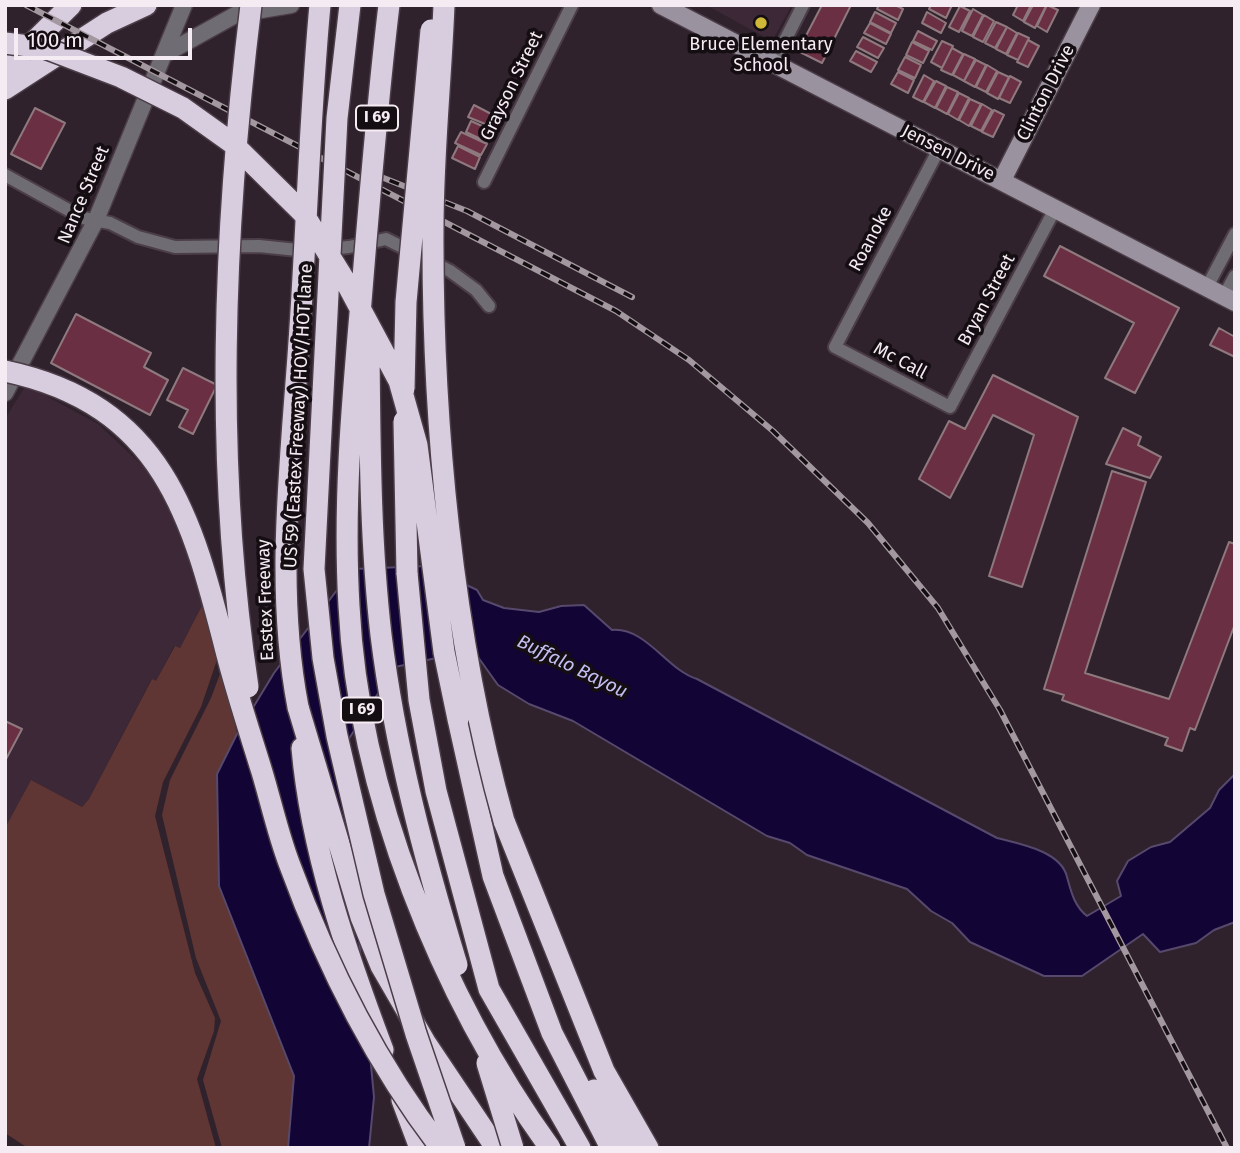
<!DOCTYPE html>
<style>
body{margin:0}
#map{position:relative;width:1240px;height:1153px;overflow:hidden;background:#30222c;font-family:"Fira Sans",sans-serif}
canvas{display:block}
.frame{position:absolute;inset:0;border:7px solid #f5ebf2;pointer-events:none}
.scale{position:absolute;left:14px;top:28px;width:178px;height:32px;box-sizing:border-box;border:4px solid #f5ebf2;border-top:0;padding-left:9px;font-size:21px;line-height:24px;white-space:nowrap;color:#f5ebf2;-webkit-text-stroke:5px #140e12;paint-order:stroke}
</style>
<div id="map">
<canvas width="1240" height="1153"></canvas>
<div class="frame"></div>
<div class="scale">100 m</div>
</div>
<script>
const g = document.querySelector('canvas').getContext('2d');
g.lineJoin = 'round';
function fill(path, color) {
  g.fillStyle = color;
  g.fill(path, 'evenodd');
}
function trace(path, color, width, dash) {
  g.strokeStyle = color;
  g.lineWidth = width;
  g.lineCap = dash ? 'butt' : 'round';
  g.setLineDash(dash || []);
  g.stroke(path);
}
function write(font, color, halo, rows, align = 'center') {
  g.font = font + ' "Fira Sans",sans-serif';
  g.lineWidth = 7;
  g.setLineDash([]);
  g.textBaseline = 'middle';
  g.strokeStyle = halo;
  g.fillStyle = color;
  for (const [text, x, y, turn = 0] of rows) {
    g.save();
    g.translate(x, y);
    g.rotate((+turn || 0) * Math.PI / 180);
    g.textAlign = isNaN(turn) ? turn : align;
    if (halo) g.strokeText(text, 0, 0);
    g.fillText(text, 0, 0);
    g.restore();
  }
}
fill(new Path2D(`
 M706 5H792L772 41Z
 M26 385 98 424 161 483 206 598 180 648 174 646 156 682 151 680 89 799 82 807 31 780 5 828V419Z`), '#3c2837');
fill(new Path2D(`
 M206 598 219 654 201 707 163 782 155 816 195 973 215 1018 214 1031 197 1079 216 1148H28L5 1133V828L31 780 82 807 89 799 152 679 156 681 175 646 180 648Z
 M223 666 237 734 217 774 219 886 294 1076 288 1148H222L203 1080 221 1021 196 958 162 815 170 780 211 698Z`), '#5f3633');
const water = new Path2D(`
 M427 566 477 590 483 600 504 608 539 612 561 606 584 605 612 630C646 627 667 670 697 679L997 838C1020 844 1061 851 1067 877 1071 891 1074 906 1087 916L1121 896 1117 881 1128 861 1151 847 1170 842 1210 808 1219 790 1235 774V922L1214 930 1196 943 1160 952 1143 934 1082 976H1044L970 942 952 923 931 911 907 889 807 855 790 843 767 836 573 721 529 704 498 685 473 650 395 667 341 751 374 1097 369 1148H288L294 1076 219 886 217 774 237 734 274 673 353 569Z`);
fill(water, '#120434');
trace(water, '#56496d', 2);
const building = new Path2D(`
 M822 5H851L822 63 798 51Z
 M879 5H895L903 9 898 20 877 9Z
 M931 5H952L946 18 929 9Z
 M1018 5H1031L1023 21 1013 15Z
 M1033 5 1046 6 1035 28 1024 22Z
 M1047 5 1058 10 1047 32 1037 26Z
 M960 6 970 11 959 32 949 27Z
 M973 9 983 15 972 36 962 31Z
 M875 12 896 23 891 33 870 22Z
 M927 12 946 23 941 33 922 23Z
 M984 15 994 21 983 42 973 37Z
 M996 22 1007 27 995 48 985 43Z
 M870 23 891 34 886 44 864 33Z
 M1007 27 1017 33 1006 54 996 49Z
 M918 31 937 41 932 50 913 41Z
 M1018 33 1029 38 1018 60 1007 55Z
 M863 37 884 48 878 58 857 47Z
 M1028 40 1039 46 1028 67 1017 62Z
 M942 41 953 46 942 68 931 62Z
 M912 42 929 51 923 63 906 55Z
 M952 48 963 54 952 75 941 70Z
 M856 51 877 62 871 72 850 61Z
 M964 54 975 59 964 81 953 75Z
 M905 57 921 65 915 78 898 70Z
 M976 60 986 65 975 87 964 81Z
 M987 65 997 71 986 92 976 87Z
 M898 72 914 80 908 93 891 84Z
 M998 72 1009 77 998 99 987 93Z
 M924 75 934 81 923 102 913 97Z
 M1010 76 1021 82 1010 103 999 98Z
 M936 81 946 86 935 108 924 102Z
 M947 87 958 92 947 114 936 108Z
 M959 93 969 98 958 120 948 114Z
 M970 99 981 104 969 126 959 120Z
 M982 104 992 110 981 131 971 126Z
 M474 105 497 117 495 128 468 117Z
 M35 108 65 123 41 169 11 154Z
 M994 110 1004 115 993 137 982 132Z
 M471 121 493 131 487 142 466 132Z
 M461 132 487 144 481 155 455 143Z
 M458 146 480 157 475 169 452 158Z
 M1060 246 1179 308 1135 393 1105 378 1134 323 1044 276Z
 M76 314 151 353 144 367 168 380 150 415 51 363Z
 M1219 328 1235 337V357L1210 345Z
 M183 368 217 385 193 434 179 427 188 410 167 400Z
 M993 375 1078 417 1022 587 989 576 1034 435 993 415 950 498 919 479 949 421 965 429Z
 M1123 428 1141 437 1138 445 1161 457 1150 478 1106 464Z
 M1112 471 1146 482 1085 673 1169 699 1229 542 1235 544V624L1195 730 1190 728 1182 751 1165 745 1168 738 1062 700 1064 695 1044 689Z
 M5 721 22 729 5 761Z`);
fill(building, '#6b2f43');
trace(building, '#8e797e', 2);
const minor = new Path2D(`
 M773 64 803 5
 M939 149 835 347 950 407 1055 209
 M5 175 83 218 110 223 138 237 175 247 259 246 307 251 349 247 386 239 450 271 476 290 489 306
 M484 182 572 5
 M1207 287 1235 234
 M1224 296 1235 276`);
const tertiary = new Path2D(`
 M167 53 237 14 291 5
 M5 393 96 220 184 5`);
const secondary = new Path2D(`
 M661 5 1235 302
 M1002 180 1091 5`);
const motorway = new Path2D(`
 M5 70 71 5
 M5 89 107 23 146 5
 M407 573 419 700 436 791 489 989 580 1148
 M298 707 361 917 381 966 425 1042 496 1148
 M458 719 493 876 552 1033 611 1148
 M302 748C311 851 347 954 383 1050
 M504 821 604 1071 648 1148
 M594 1090 629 1148
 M402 1100 420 1148`);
trace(minor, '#4c3e48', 16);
trace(tertiary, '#4c3e48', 19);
trace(secondary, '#4c3e48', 21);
trace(motorway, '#4c3e48', 24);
trace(minor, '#706c73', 12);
trace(tertiary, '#706c73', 16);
trace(secondary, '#9a939f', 18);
trace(motorway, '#d8cddf', 21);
const rail = new Path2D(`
 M26 5 616 311 689 360 773 431 868 523 938 608 1000 710 1227 1148
 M371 173 467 211 632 297`);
trace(rail, '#a498a0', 6);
trace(rail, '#140e12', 3.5, [10]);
const motorwayBridge = new Path2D(`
 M350 5 337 118 314 569 323 658 337 736 374 894 416 1034 455 1148
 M389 5C377 104 369 203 361 302 352 404 343 504 349 606 358 792 442 998 550 1148
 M444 5C441 79 433 154 433 228 432 421 452 636 504 821
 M5 43 45 48 121 77 183 108 232 143 303 213 347 284 399 381 417 445 444 652 458 719
 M369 349C370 444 370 540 381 635 395 748 424 857 457 965
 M5 371C164 405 192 517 227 655 237 694 250 733 262 772 271 802 278 834 289 863 326 964 376 1063 441 1148
 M404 389 406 302 431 30
 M404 421 407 573
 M248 687C214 462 223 231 251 5
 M298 707C274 582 292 454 300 327 307 220 310 112 320 5
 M487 1063 513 1148`);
trace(motorwayBridge, '#4c3e48', 24, []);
trace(motorwayBridge, '#d8cddf', 21);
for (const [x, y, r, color] of [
 [761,23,7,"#cfb837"]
]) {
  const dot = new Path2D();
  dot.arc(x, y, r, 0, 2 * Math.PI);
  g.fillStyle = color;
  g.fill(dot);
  trace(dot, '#140e12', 2.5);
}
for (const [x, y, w] of [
 [377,118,42],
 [362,710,42]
]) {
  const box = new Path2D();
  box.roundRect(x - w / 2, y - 12.5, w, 25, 5);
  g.fillStyle = '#140e12';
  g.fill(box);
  trace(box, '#f5ebf2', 2);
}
write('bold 16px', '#f5ebf2', null, [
 ["I 69",377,118],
 ["I 69",362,710]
]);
write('18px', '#f5ebf2', '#140e12', [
 ["Bruce Elementary",761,45],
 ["School",761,66]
]);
write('18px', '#f5ebf2', '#140e12', [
 ["Grayson Street",512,86,-64],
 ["Clinton Drive",1046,93,-63],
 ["Jensen Drive",948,153,27],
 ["Nance Street",84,195,-67],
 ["Roanoke",871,239,-62],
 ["Bryan Street",987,300,-62],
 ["Mc Call",900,361,28],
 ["US 59 (Eastex Freeway) HOV/HOT lane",299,416,-87],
 ["Eastex Freeway",266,600,-92]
]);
write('italic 19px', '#c3bff2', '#140e12', [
 ["Buffalo Bayou",572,667,26]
]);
</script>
